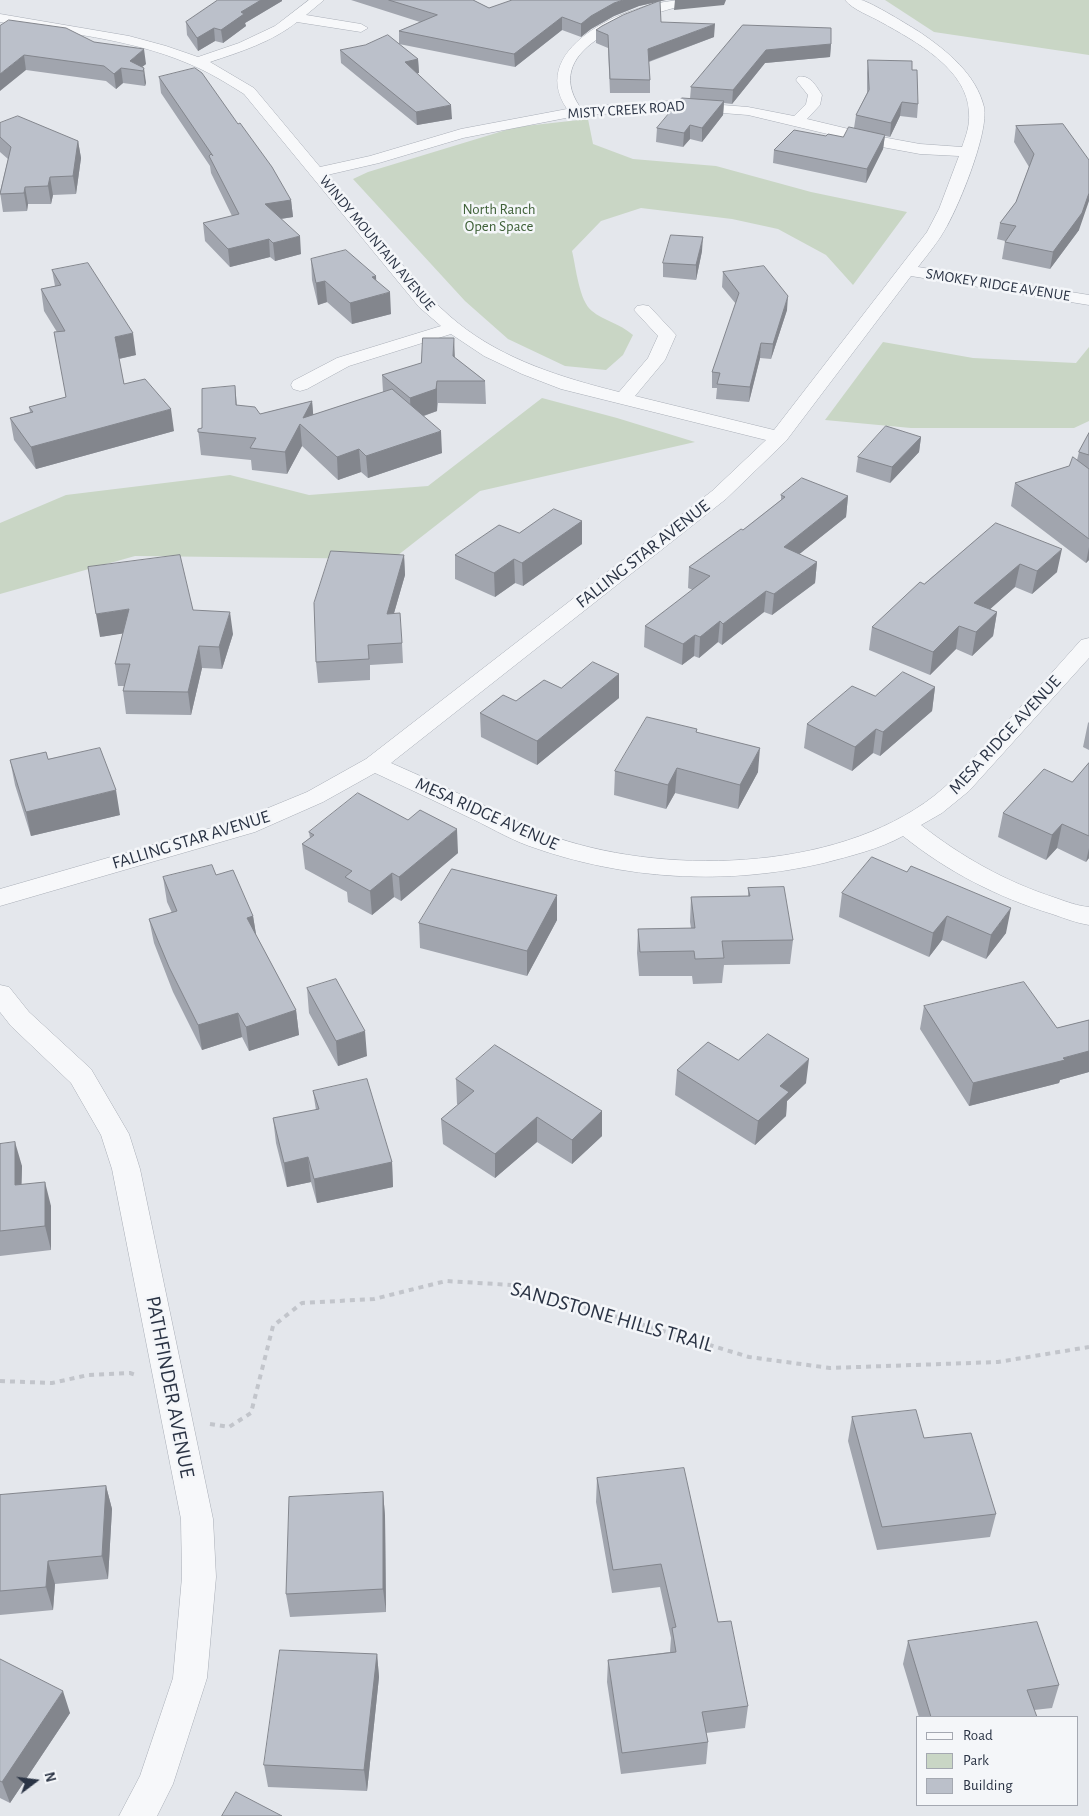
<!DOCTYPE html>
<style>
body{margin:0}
#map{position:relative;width:1089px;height:1816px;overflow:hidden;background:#e4e7ec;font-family:"Alegreya Sans",sans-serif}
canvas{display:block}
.legend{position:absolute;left:916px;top:1716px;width:162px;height:90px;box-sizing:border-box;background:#f4f6f9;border:1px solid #a4a8b1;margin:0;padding:6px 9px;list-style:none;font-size:15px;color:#2b3445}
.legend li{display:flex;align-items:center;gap:10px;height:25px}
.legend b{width:25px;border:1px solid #a4a8b1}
.north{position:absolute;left:10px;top:1756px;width:50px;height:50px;-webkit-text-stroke:4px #f4f6f9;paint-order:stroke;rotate:75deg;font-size:14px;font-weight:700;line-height:20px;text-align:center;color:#2b3445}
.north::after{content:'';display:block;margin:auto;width:18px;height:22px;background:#2b3445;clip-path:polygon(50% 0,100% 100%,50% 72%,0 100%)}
</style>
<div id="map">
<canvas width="1089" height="1816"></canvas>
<ul class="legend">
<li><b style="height:6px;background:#f7f8fa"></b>Road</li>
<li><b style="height:14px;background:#c9d6c5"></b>Park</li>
<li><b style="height:14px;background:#bbc0ca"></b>Building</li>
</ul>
<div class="north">N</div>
</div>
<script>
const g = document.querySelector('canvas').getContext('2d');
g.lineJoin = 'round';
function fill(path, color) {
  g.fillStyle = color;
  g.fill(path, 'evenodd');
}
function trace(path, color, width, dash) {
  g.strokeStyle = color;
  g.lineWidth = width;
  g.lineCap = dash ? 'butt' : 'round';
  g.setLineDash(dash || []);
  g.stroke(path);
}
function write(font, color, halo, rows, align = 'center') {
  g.font = font + ' "Alegreya Sans",sans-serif';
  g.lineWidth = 5;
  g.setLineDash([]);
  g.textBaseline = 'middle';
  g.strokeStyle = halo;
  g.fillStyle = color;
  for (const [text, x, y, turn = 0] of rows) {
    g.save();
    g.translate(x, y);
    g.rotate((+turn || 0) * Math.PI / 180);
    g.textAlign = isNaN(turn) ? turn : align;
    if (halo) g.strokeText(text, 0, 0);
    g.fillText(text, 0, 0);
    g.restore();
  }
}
fill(new Path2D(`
 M885 0H1089V55L934 32Z
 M588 119 593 144 633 159 716 166 811 192 907 212 853 285 826 255 778 229 732 219 641 208 601 221 572 251C576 267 579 301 592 311 604 321 619 323 633 335L623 355 606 370 565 366 508 339 465 301 353 179 368 172 516 127Z
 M883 342 973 358 1076 363 1089 347V421L1074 428H911L825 420Z
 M542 398 617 418 695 442 480 491 393 559 135 556 0 594V523L66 495 230 475 309 495 428 486Z`), '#c9d6c5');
const street = new Path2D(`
 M309 0H324L306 15 361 24 368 28 361 32 297 22C272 42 240 52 210 62L254 88 320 167 370 156 461 129 567 109C524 45 636 0 685 0L687 2 685 5C643 16 538 45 580 107L671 101 748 107 794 116 806 104 808 95 796 80 798 77C810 74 816 86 822 95L820 105 807 119 882 137 920 144 962 147C966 136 970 125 969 113 968 69 915 41 881 22 871 16 853 10 845 0 850 0 856 0 861 0 871 2 910 26 921 33 947 51 976 74 984 107 989 132 960 203 947 226 939 241 928 254 918 267L1089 295V305L911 276 786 441 726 499 391 763C421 776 451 790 481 804 502 814 523 826 546 834 659 876 835 873 934 796 957 778 976 755 996 734 1024 703 1053 672 1081 640L1089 638V658L969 791 942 813 921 825C962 857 1006 882 1056 898 1067 902 1078 906 1089 907V925C1076 923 1064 918 1052 914 997 897 948 872 903 836 880 849 850 856 824 863 726 886 624 880 529 846 507 838 486 825 464 815 435 801 405 787 375 773L323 802 255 832 0 906V889L239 820 307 792 366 759 712 491 766 440 561 389 522 374 484 356 451 334 349 366 307 389 300 391 293 389 291 385 293 381 337 358 441 326 419 307 244 94C225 82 207 71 187 63 128 38 62 33 0 22V14L129 36 166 46 198 57 239 43 275 26ZM671 109 748 115 882 147 920 154 959 156 939 209 927 232 774 430 635 396 665 360 676 335 649 306 643 305 637 306 634 310 658 336 648 358 619 392C563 378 504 360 458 323 434 304 415 280 396 257 373 229 350 202 327 175L379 163 463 138 576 116Z
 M0 985 9 987 29 1012 91 1069 129 1134 140 1169 213 1519 216 1577 207 1678 173 1784 157 1816H119L140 1776 173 1678 182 1577 181 1519 112 1169 101 1135 71 1083 11 1026 0 1012Z`);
trace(street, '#a9aeb7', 1);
trace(new Path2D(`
 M0 1381 52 1383 88 1375 130 1373 136 1375
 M210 1424 229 1427 251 1413 273 1326 302 1303 374 1299 446 1281 512 1285 749 1357 830 1368 998 1362 1089 1347`), '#c2c5cb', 4, [5, 5]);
fill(street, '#f7f8fa');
fill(new Path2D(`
 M218 0H282V1L245 23 246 26 223 43 215 41 198 51 187 35 186 22Z
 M351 0H473L489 8 664 0 639 6 614 16 591 29 581 37 562 30 515 67 399 44V31L420 22Z
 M661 22 714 37 649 62 650 80V93H610L608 48 596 43V30Z
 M743 25 831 44 830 57 765 63 732 104 724 103 723 115 702 142 690 139 683 147 656 142 657 128 690 99 691 87Z
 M0 26 94 42 146 64 142 67 146 83 145 86 123 83 116 89 106 81 26 70Z
 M340 50 418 59 419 73H417L452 119 417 125 341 63Z
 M868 60 912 70 918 104 917 118 900 116 890 137 878 134 885 135 883 149 866 183 773 163 774 150 826 136 843 137 854 128 856 115 867 93V73Z
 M159 77 291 200 293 217 281 219 301 254 275 261 270 257 230 267 205 241 203 223 232 216 211 173 210 166 161 93Z
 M0 123 78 141 81 158 76 194 53 195 51 204H28L27 211 3 212 0 192 8 159 0 152Z
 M1063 124 1079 230 1050 269 1002 259 1005 241 997 239 1000 223 1016 202 1029 167 1014 142 1016 126Z
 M702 251 696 280 663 277V263Z
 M311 259 376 276V280L391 314 352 324 327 302 318 305 312 280Z
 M52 270 136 355 119 359 124 384 174 431 36 469 14 440 10 418 30 412 29 407 66 397 57 332 44 311 41 289 55 286Z
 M723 272 787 310 771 359 760 358 749 402 716 399 717 388H712V372L736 304 722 287Z
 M454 357 485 381 486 404 438 403 437 411 424 416 442 453 368 478 361 472 338 480 302 446 287 474 252 470 251 460 201 455 198 429 202 428 235 386 237 405 260 414 312 401 313 415 383 392 382 375Z
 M1089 433V560L1086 563 1011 506 1015 483 1069 466 1077 460 1079 452Z
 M921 437 919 452 890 483 856 472 858 457Z
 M781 495 848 496 846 517 799 554 817 562 815 583 772 615 764 612 722 645 718 642 699 658 694 656 682 665 644 647 645 626 693 590 688 588 689 567 743 530 781 500Z
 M582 521V544L523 586 515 583 495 597 455 579V555L519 533Z
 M996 523 1057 572 1032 594 1015 587 990 609 997 612 993 636 972 656 956 649 930 675 869 650 872 627 924 584Z
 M404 555 405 575 394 613 402 643 403 663 370 665V680L318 683 316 662Z
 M193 610 233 634 222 669 202 668 191 715 126 714 123 691 124 686H118L115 664 123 633 100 637Z
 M619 674V698L537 765 481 737 480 713 561 688Z
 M935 687 932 711 880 756 873 753 852 771 804 748 807 724 875 696Z
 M1089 722V750L1083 747 1088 723Z
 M697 732 758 772 738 809 675 793 666 809 614 795 615 771Z
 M48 759 120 815 31 836 15 785 10 760Z
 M1089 763V858L1086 862 1057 848 1046 860 998 837 1003 813 1072 782Z
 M309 832 458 853 401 901 394 897 372 915 348 902 347 892 305 869 302 844 310 838Z
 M872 857 1006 933 986 959 942 940 929 957 839 917 842 893Z
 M216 875 253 916 256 935 296 1010 299 1035 249 1051 242 1037 202 1050 173 992 154 943 149 919 172 913 167 902 163 877Z
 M748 888 793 940 790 964 724 965 722 983 693 984 692 976H639L637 953 638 929 691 928 690 922 691 897 748 896Z
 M557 895V920L527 976 420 948 419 923Z
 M307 988 367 1056 338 1066 309 1013Z
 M924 1006 1057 1028 1089 1020V1072L1060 1080 1059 1083 969 1106 920 1029Z
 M738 1060 806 1083 787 1101 786 1116 755 1145 675 1095 677 1070Z
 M456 1079 602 1111V1136L572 1164 537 1142 495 1178 443 1144 441 1119 458 1105 457 1104Z
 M313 1091 392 1162 393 1187 317 1203 311 1182 287 1187 276 1143 273 1118 316 1110Z
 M0 1144 22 1166 21 1185 51 1206V1250L0 1256Z
 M852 1417 924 1438 996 1514 990 1537 877 1550 848 1441Z
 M597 1478 718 1622 748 1706 745 1728 706 1733 708 1742 706 1764 621 1774 607 1682 608 1660 670 1652 671 1638 660 1587 612 1593 596 1502Z
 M106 1486 112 1509 108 1579 55 1584 53 1610 0 1615V1495Z
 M383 1492 385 1516 386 1612 290 1617 286 1594Z
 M908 1641 1059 1685 1052 1708 1034 1710 1037 1717H919L903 1664Z
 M377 1654 379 1677 367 1791 268 1787 264 1765Z
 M0 1659 70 1713 10 1803 0 1798Z`), '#a1a5ae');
fill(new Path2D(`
 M261 0H282V1L245 23 246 26 223 43 221 30 241 12Z
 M623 0H666L639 6 614 16 591 29 581 37V24L591 16 614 3Z
 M675 0H726L724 5 674 10Z
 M562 17V30L515 67 514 54Z
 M715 24 714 37 647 62 648 49Z
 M214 28 215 41 198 51 197 38Z
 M831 44 830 57 765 63 732 104 733 90 766 50Z
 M144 49 146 64 138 70 130 61Z
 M24 55 26 70 0 91V74Z
 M418 59 419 73 406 75 405 62Z
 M121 68 123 83 116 89 114 74Z
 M144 68 146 83 145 86 143 71Z
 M724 101 723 115 702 142V128Z
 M902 102 900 116 890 137 891 123Z
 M451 105 452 119 417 125 416 112Z
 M690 125V139L683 147 684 133Z
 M885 135 883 149 866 183 867 169Z
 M78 141 81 158 76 194 73 176Z
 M50 177 53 195 51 204 48 186Z
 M25 187 28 204 27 211 24 193Z
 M1089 193V201L1079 230 1050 269 1053 252Z
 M291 200 293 217 266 221 265 204Z
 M300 236 301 254 275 261 273 243Z
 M703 237 702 251 696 280V265Z
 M269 239 270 257 230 267 228 249Z
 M376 276 377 296 390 292 391 314 352 324 350 303 372 277Z
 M325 281 327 302 318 305 316 283Z
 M788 296 787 310 771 359 773 344Z
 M133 333 136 355 118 359 115 337Z
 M454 338 455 360 453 356Z
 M761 343 760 358 749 402 750 387Z
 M437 381V411L411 420 410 398Z
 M312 401 314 423 303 418Z
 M171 409 174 431 36 469 31 447Z
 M300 424 302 446 287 474 285 452Z
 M441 431 442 453 368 478 366 456Z
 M921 437 919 452 890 483 892 467Z
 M359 449 361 472 338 480 337 457Z
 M848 496 846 517 782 568 784 547Z
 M582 521V544L523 586 522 563Z
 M1089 547V560L1086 563Z
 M1062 549 1057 572 1032 594 1037 571Z
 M404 555 405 575 388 634 387 614Z
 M514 559 515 583 495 597 494 573Z
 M817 562 815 583 772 615 774 594Z
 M1020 564 1015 587 970 627 974 603Z
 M766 591 764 612 722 645 723 624Z
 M129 609 133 632 100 637 96 614Z
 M230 612 233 634 222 669 219 647Z
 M997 612 993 636 972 656 976 632Z
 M720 621 718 642 699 658 700 637Z
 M959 626 956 649 930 675 933 652Z
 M695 635 694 656 682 665 683 644Z
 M199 646 202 668 191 715 188 692Z
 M619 674V698L537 765V741Z
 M935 687 932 711 880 756 883 732Z
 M876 729 873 753 852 771 855 747Z
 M760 748 758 772 738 809 740 785Z
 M677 768 675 793 666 809 668 785Z
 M116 790 120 815 31 836 26 812Z
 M1062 824 1057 848 1046 860 1052 835Z
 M457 829 458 853 401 901 399 877Z
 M1089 848V858L1086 862Z
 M392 873 394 897 372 915 370 891Z
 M557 895V920L527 976V951Z
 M1011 908 1006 933 986 959 991 935Z
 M253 916 257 940 247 918Z
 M947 916 942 940 929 957 933 933Z
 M296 1010 299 1035 249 1051 246 1027Z
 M238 1013 242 1037 202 1050 198 1025Z
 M365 1031 367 1056 338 1066 336 1041Z
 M1089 1051V1072L1060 1080 1059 1083 969 1106 973 1083Z
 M809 1059 806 1083 787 1101 786 1116 755 1145 758 1121 780 1086Z
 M602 1111V1136L572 1164V1140Z
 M537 1117V1142L495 1178V1154Z
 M15 1142 22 1166 21 1210 15 1185Z
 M308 1157 311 1182 287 1187 284 1163Z
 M392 1162 393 1187 317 1203 314 1179Z
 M45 1182 51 1206V1250L45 1226Z
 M106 1486 112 1509 108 1579 102 1556Z
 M383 1492 385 1516 386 1612 383 1589Z
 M48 1561 55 1584 53 1610 46 1587Z
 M377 1654 379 1677 367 1791 364 1770Z
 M63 1691 70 1713 10 1803 2 1782Z`), '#83868d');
const building = new Path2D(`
 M218 0H261L241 12 244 14 221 30 214 28 197 38 186 22Z
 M389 0H473L489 8 512 0H623L614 3 591 16 581 24 562 17 514 54 399 31 437 15Z
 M660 1 661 22 715 24 648 49 650 80 610 79 608 35 596 30 602 26 623 15Z
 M9 20 66 28 94 42 144 49 130 61 144 68 143 71 121 68 114 74 104 66 24 55 0 74V26Z
 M743 25 831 28V44L766 50 733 90 691 87Z
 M388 35 418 59 405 62 451 105 416 112 340 50 365 45Z
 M868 60 912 61V70H917L918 104 902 102 891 123 856 115 869 90Z
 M195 68 202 73 238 124 240 123 272 167 291 200 265 204 300 236 273 243 269 239 228 249 203 223 239 214 209 156 211 154 213 156 159 77Z
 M682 98 724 101 702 128 690 125 684 133 657 128Z
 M18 116 78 141 73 176 50 177 48 186 25 187 24 193 0 194 11 147 0 137V123Z
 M1063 124 1089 160V193L1082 213 1053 252 1005 242 1016 226 1000 223 1016 202 1034 154 1016 126Z
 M849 127 885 135 867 169 774 150 794 130 826 136 828 134 843 137Z
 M671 235 703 237 696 265 663 263Z
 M346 250 376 276 372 277 390 292 350 303 325 281 316 283 311 259Z
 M88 263 133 333 115 337 124 384 145 379 171 409 31 447 10 418 33 412 29 407 66 397 54 332 65 331 41 289 61 285 52 270Z
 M764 266 788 296 773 344 761 343 750 387 717 384 720 373 712 372 739 293 723 272Z
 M423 338H454L453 356 485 381H437L436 389 410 398 382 375 421 363Z
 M235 386 236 405 255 407 260 414 312 401 303 418 392 389 441 431 366 456 359 449 337 457 300 424 285 452 250 448 256 438 198 432V429L202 428V389Z
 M886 426 921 437 892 467 858 457Z
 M1089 433V455L1079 452Z
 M1073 457 1089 469V539L1015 483 1069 466Z
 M802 478 848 496 784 547 817 562 774 594 766 591 723 624 720 621 700 637 695 635 683 644 645 626 710 576 689 567 741 529 743 530 785 497 781 495Z
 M554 509 582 521 522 563 514 559 494 573 455 555 499 525 519 533Z
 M996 523 1062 549 1037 571 1020 564 974 603 997 612 976 632 959 626 933 652 872 627 920 582 924 584Z
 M331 551 404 555 387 614 400 613 402 643 368 645 369 659 316 662 314 603Z
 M180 555 193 610 230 612 219 647 199 646 188 692 123 691 130 664H115L129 609 96 614 88 567Z
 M593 662 619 674 537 741 480 713 503 695 516 701 544 680 561 688Z
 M903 672 935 687 883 732 876 729 855 747 807 724 852 686 875 696Z
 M647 717 697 729 696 732 760 748 740 785 677 768 668 785 615 771Z
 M100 748 116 790 26 812 10 760 46 752 48 759Z
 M1089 763V836L1062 824 1052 835 1003 813 1044 769 1072 782Z
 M358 793 408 820 420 810 457 829 399 877 392 873 370 891 345 877 352 871 302 844 314 835 309 832Z
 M872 857 907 872 911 866 1011 908 991 935 947 916 933 933 842 893Z
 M212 865 216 875 233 870 253 916 247 918 296 1010 246 1027 238 1013 198 1025 169 967 149 919 177 911 163 877Z
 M452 869 557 895 527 951 419 923Z
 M784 887 793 940 722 941 724 958 695 959 694 951 640 952 638 929 695 928 691 897 750 896 748 888Z
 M336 979 365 1031 336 1041 307 988Z
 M1024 982 1057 1028 1089 1020V1051L1063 1058 1065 1060 973 1083 924 1006Z
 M768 1034 809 1059 780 1086 789 1092 758 1121 677 1070 708 1042 738 1060Z
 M495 1045 602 1111 572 1140 537 1117 495 1154 441 1119 474 1091 456 1079Z
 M367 1079 392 1162 314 1179 308 1157 284 1163 273 1118 319 1109 313 1091Z
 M15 1142V1185L45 1182V1226L0 1231V1144Z
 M916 1410 924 1438 971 1433 996 1514 882 1527 852 1417Z
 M684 1468 718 1622 731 1621 748 1706 702 1712 708 1742 622 1753 608 1660 676 1652 672 1628 676 1627 661 1564 613 1570 597 1478Z
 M106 1486 102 1556 48 1561 46 1587 0 1591V1495Z
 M383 1492V1589L286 1594 289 1497Z
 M1037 1622 1059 1685 1027 1690 1037 1717H931L908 1641Z
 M280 1650 377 1654 364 1770 264 1765Z
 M0 1659 63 1691 2 1782 0 1781Z
 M236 1792 282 1816H222Z`);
fill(building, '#bbc0ca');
trace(building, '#83868d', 1);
write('15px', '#2b3445', '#f4f6f9', [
 ["MISTY CREEK ROAD",626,110,-4],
 ["WINDY MOUNTAIN AVENUE",377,243,50],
 ["SMOKEY RIDGE AVENUE",998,285,9]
]);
write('15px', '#3f6138', '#f4f6f9', [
 ["North Ranch",499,209],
 ["Open Space",499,226]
]);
write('18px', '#2b3445', '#f4f6f9', [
 ["FALLING STAR AVENUE",643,554,-38],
 ["MESA RIDGE AVENUE",1005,735,-47],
 ["MESA RIDGE AVENUE",487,814,24],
 ["FALLING STAR AVENUE",191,840,-17]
]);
write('21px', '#2b3445', '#f4f6f9', [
 ["SANDSTONE HILLS TRAIL",612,1317,16],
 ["PATHFINDER AVENUE",170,1387,79]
]);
</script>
